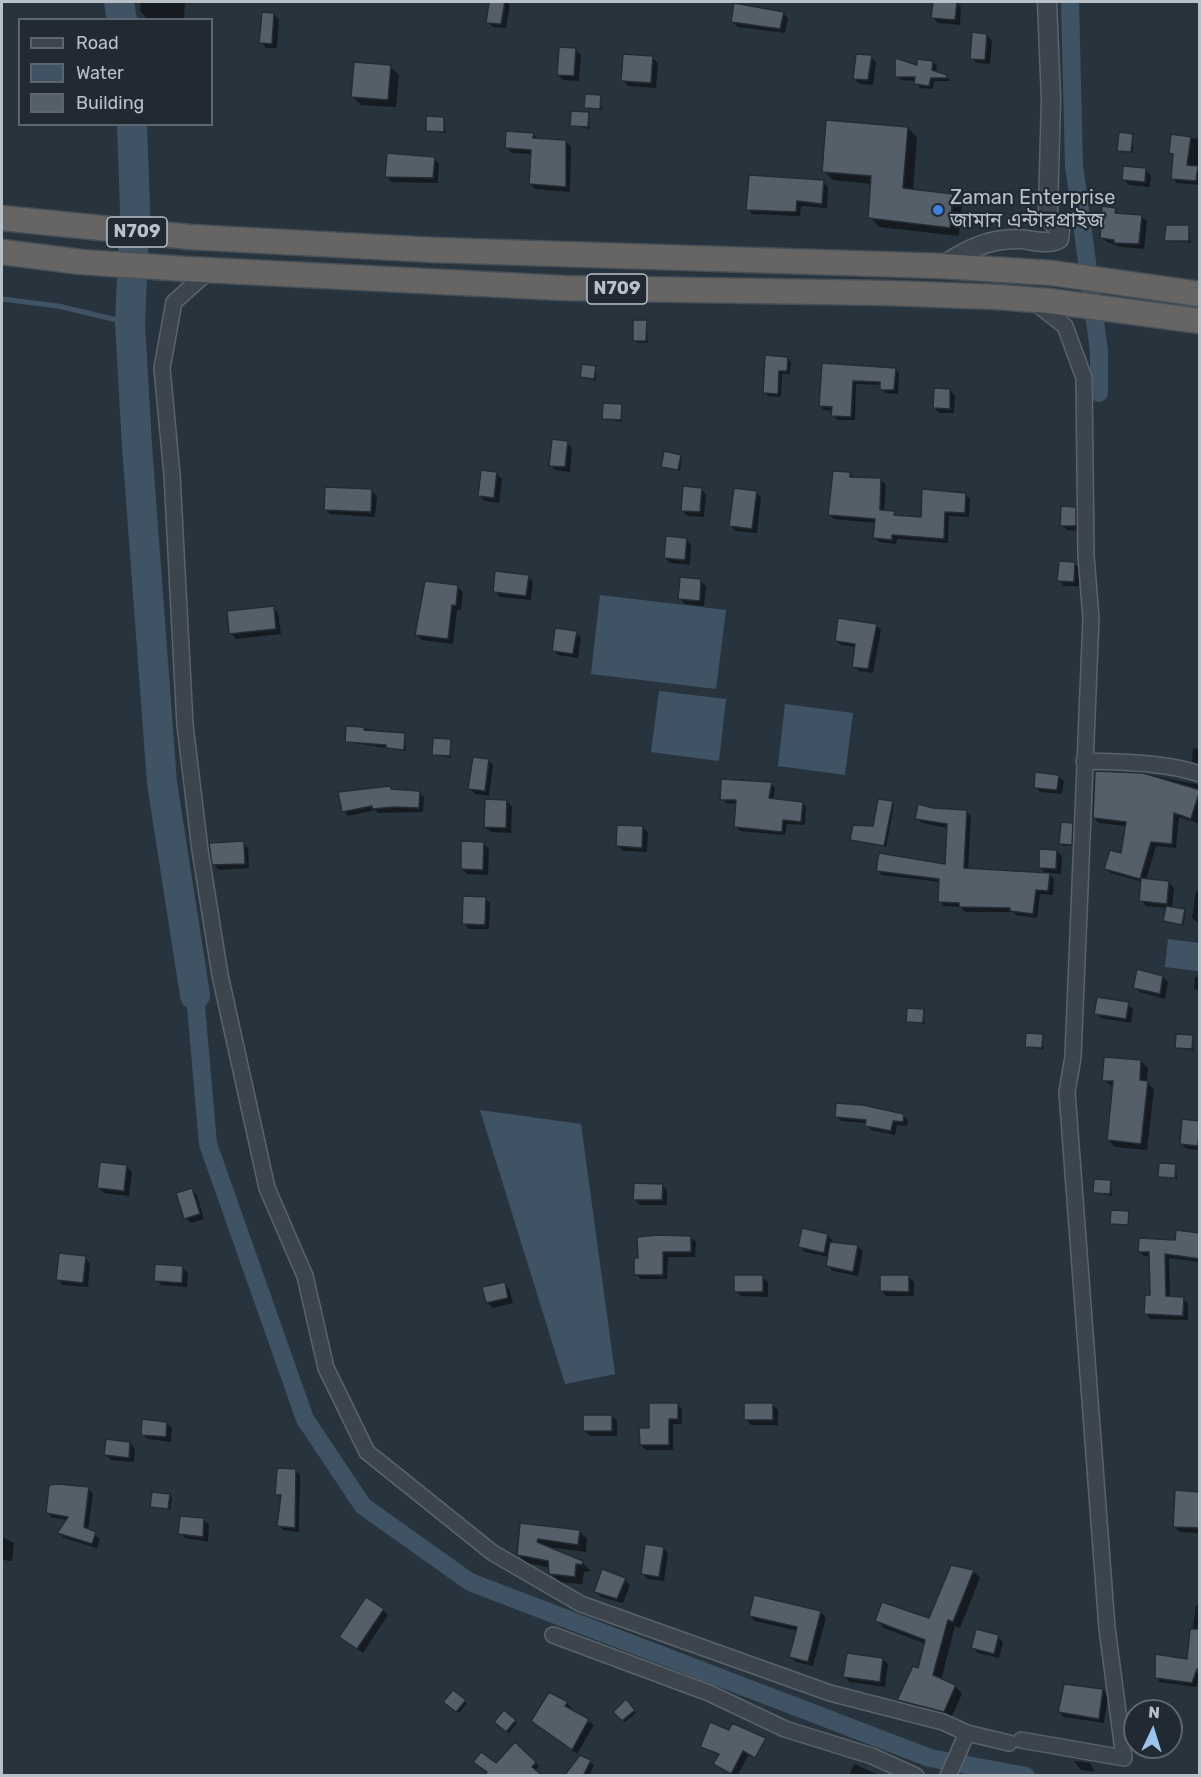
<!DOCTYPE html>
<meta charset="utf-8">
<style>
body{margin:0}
#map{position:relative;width:1201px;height:1777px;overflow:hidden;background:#28343d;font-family:Rubik,sans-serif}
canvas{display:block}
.frame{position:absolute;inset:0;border:3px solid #b8c0c8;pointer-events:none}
.legend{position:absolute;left:18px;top:18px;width:195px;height:108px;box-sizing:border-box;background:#212a32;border:2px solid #5d666e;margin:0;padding:8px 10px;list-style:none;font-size:18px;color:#b8c0c8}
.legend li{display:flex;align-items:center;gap:12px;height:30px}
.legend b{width:30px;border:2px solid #5d666e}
.north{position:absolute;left:1123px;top:1699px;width:60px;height:60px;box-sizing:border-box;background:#212a32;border:2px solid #5d666e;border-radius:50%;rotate:4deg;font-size:16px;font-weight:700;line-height:24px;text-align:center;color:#b8c0c8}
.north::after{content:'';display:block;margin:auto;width:21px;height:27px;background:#9ac4eb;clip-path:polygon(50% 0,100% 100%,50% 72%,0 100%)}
</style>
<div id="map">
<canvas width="1201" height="1777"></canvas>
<div class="frame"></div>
<ul class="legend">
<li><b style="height:8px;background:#3c454d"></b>Road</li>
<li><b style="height:16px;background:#405364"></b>Water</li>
<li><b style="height:16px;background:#545f6a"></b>Building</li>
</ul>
<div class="north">N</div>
</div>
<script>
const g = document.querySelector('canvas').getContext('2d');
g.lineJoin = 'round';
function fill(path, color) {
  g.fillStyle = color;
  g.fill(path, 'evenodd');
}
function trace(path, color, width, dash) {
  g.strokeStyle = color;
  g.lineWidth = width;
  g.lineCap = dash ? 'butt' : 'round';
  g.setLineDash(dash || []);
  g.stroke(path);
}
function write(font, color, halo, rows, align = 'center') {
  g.font = font + ' Rubik,"Noto Sans Bengali",sans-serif';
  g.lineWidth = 4.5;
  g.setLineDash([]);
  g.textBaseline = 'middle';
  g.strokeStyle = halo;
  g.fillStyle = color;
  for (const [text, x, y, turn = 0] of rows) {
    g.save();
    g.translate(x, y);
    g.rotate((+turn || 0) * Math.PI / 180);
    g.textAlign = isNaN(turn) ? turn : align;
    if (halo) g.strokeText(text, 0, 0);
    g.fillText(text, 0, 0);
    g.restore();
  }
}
fill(new Path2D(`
 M600 595 726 610 716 689 591 674Z
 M659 691 726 699 719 761 651 752Z
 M785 704 853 713 845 775 778 766Z
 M1168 939 1199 943 1198 971 1165 967Z
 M480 1110 581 1124 615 1374 565 1384Z`), '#405364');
fill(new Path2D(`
 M141 2H185L184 20H148L140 11Z
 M490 2H506L510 5 506 28 493 27 488 22Z
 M934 2H956L961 7 960 25 938 23 933 18Z
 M783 13 788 19 785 33 738 27 732 22Z
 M274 14 279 20 277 48H266L261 42Z
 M987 35 992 41 990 64 977 63 971 58Z
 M575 49 581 55 579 81 563 80 558 75Z
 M871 57 876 62 873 85 860 84 854 79Z
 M653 58 658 63 656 88 628 86 623 80Z
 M933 62 937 66 936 72 946 76 950 81H934L933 89 920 88 916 81 901 80 896 76Z
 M390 67 399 75 396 107 361 105 352 96Z
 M600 96 602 110 586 107Z
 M588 113 590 129 572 125Z
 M444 118 446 133 427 131Z
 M908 128 917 137 913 191 952 195 962 205 959 236 879 227 870 217 872 184 833 180 824 171Z
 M533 134 538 139 566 141 571 147 570 192 535 189 530 184 532 154 512 153 506 147Z
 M1132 135 1133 153 1121 152 1119 150Z
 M1173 136 1200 139V185L1177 183 1172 178 1175 157 1170 152Z
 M434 159 439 164 438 183 392 182 387 177Z
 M1145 170 1151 175 1150 187 1129 185 1124 180Z
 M823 182 828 187 827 208 801 206 800 216 752 214 748 209Z
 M1115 210 1120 215 1141 216 1147 221 1144 249 1121 247 1107 242 1101 237Z
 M1189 227 1191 243 1166 240Z
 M646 322 648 343H637L634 340Z
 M787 358 791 362 790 374H782L781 397 768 396 765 393Z
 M823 364 895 369 899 373 898 394 885 393 881 385 856 384 855 420H837L833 415V411L824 410 820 406Z
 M595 368 596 381 582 377Z
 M950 390 955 396 954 413H939L934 407Z
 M621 406 622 422 603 418Z
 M567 443 572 448 570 472 555 470 550 465Z
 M680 456 682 458 680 471 663 467Z
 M849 473 855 478 881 480 886 485 884 512 894 513 898 517 922 519 965 494 970 499 969 517 949 516 948 543 897 539 896 544 879 542 874 537 876 523 834 519 829 514Z
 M497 474 502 479 499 503 485 501 480 496Z
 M701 489 706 495 704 517 687 516 682 510Z
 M371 490 377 496 375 517 330 514 325 509Z
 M756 492 761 497 757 533 736 531 730 525Z
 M1075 508 1080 513 1081 531 1067 530 1062 525Z
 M686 540 691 545 690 565 670 563 665 558Z
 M1075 564 1080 569 1079 586H1064L1059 580Z
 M528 577 533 582 531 600 500 597 495 591Z
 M700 581 706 586 704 606 685 604 680 599Z
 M457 587 463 592 461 610H457L453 644 422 640 417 635Z
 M273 608 278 613 281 634 236 639 231 633Z
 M876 625 881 630 873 673 859 671 854 666 856 647 841 645 836 640Z
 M576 632 581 638 578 658 558 655 553 650Z
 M363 728 404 734 406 751 347 742Z
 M450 741 451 758 433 754Z
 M1193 748 1200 749V766L1192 761Z
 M488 760 493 765 489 796 475 794 470 789Z
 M1096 773 1156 776 1200 785V824L1179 817 1176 848 1156 846 1146 880 1168 882 1174 888 1172 908 1186 913 1183 926 1165 921 1167 908 1146 906 1141 900 1143 882 1111 873 1106 868 1123 855 1127 826 1099 823 1094 818Z
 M1058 776 1064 781 1062 794 1041 792 1035 787Z
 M771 784 775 788 773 800 802 803 806 807 805 825 787 824 785 835 740 831 736 827 737 804 726 803 722 799Z
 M390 787 393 791 419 793 424 797 423 812 378 813 375 810 348 816 344 811Z
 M507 801 512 807 511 833 491 832 485 827Z
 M892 803 894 805 886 847 852 840 873 827Z
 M932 809 966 811 971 816 968 870 1046 874 1040 868 1056 851 1062 856 1061 874 1048 873 1054 879 1053 895 1040 894 1037 918 1016 915 1013 912H965L961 907 944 906 940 901V882L882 875 877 870 946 866 948 828 922 823 917 818Z
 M1072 824 1074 846H1063L1061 843Z
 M642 827 648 832 647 852 623 851 617 846Z
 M243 843 248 848 249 868 219 870 214 865Z
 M483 843 489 849 488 875 467 874 462 869Z
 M1196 891 1200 892V924L1192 918Z
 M485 898 490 903 489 929H469L464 923Z
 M1163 977 1168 982 1165 999 1140 992 1135 987Z
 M1195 977H1200V991L1194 989Z
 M1128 1004 1133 1009 1131 1023 1101 1018 1096 1013Z
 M923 1011 925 1024 907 1021Z
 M1042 1036 1044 1050 1026 1046Z
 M1192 1037 1194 1051 1176 1047Z
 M1141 1061 1148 1068 1147 1082 1154 1089 1147 1150 1115 1147 1108 1140 1114 1088 1104 1080Z
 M903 1115 908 1120 907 1126 897 1125 895 1135 871 1130 867 1123 841 1121 837 1117Z
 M1200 1122V1150L1187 1149 1181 1144Z
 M126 1166 132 1172 129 1196 104 1193 99 1188Z
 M1176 1166 1177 1179 1160 1176Z
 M1111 1182 1112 1196 1095 1192Z
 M662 1185 667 1190V1205H640L635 1200Z
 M191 1189 197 1195 204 1219 191 1223 186 1218Z
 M1128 1212 1129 1226 1112 1223Z
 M827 1235 832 1240V1244L857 1246 863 1251 858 1276 833 1271 827 1266 829 1257 805 1252 800 1247Z
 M1200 1235V1262L1169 1258 1170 1297 1183 1298 1188 1303V1320L1151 1319 1146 1314 1151 1297V1257L1144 1256 1139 1251Z
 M691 1237 696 1242 695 1257H668L667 1279H641L636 1274V1260Z
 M85 1258 90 1263 88 1287 63 1285 57 1279Z
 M182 1267 188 1273 187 1287 161 1285 156 1280Z
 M908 1276 914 1282V1296H887L881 1291Z
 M762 1277 768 1282V1297L741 1296 735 1291Z
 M504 1283 509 1289 513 1303 493 1308 487 1302Z
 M677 1404 682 1409V1424H673V1450H646L641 1445 650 1430Z
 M773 1405 778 1410V1425H751L746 1419Z
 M612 1416 617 1421V1436H590L585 1431Z
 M167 1423 172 1428 171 1442 148 1439 142 1434Z
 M130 1443 135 1449 134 1462 111 1460 105 1454Z
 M296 1471 300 1475 299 1532 283 1530 278 1525 282 1499 277 1494Z
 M88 1488 93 1494 88 1531 100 1539 97 1548 64 1538 59 1533 68 1520 53 1518 47 1513Z
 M1200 1493V1533L1180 1532 1175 1527Z
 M169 1495 172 1498 170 1510 152 1506Z
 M203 1519 209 1525 208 1542 185 1538 180 1533Z
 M522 1525 579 1531 587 1539 586 1552 548 1547 582 1562 591 1571 584 1572 582 1584 559 1582 550 1573V1568L527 1563 518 1555Z
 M2 1537 14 1543 12 1561 2 1560Z
 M663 1548 668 1553 664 1581 648 1579 642 1573Z
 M973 1571 980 1578 960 1628 955 1626 941 1680 955 1686 962 1694 951 1718 906 1707 899 1700 919 1670 926 1644 884 1628 877 1621 929 1619Z
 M625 1580 630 1585 623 1603 601 1597 596 1592Z
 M1196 1605 1200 1606V1670H1196L1200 1677 1196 1687 1160 1682 1156 1677 1188 1665Z
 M383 1610 388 1615 363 1653 341 1637Z
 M821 1612 826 1618 813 1666 796 1662 791 1657 798 1631 755 1621 750 1616Z
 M998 1637 1003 1642 999 1658 978 1653 972 1647Z
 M882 1659 888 1664 885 1687 850 1682 845 1677Z
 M1103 1690 1108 1696 1104 1723 1064 1717 1059 1712Z
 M454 1692 467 1703 459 1713 445 1702Z
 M626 1702 636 1713 625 1722 615 1712Z
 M567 1703 572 1708 570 1711 594 1725 577 1754 538 1726Z
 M504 1712 517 1723 509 1733 496 1722Z
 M730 1732 757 1740 737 1776 720 1769 715 1764 719 1756 702 1746Z
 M515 1744 539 1766 535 1771 489 1776 475 1762 496 1765Z
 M580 1757 594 1765 589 1776H566Z
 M1074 1761 1090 1763 1095 1772 1081 1770Z
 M854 1764 881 1776H849Z`), '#0007');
trace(new Path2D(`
 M2 299 58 306 130 323`), '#405364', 5);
trace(new Path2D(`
 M1070 2 1074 165 1099 351V393
 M195 995 208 1144 305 1419 363 1506 470 1582 930 1758 1026 1776`), '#405364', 18);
trace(new Path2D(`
 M119 2 122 20
 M132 124 135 209 130 323 137 446 162 783 195 995`), '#405364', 30);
const building = new Path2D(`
 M489 2H505L501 24 486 23Z
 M933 2H957L955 20 931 18Z
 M734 3 784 12 780 29 731 22Z
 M262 12 274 13 272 44 259 43Z
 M972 32 987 34 985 60 970 59Z
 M559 47 576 48 574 76 557 75Z
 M623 54 653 56 651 83 621 81Z
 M856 54 872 55 868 80 853 79Z
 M895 58 917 65V59L933 61 932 70 947 75V78H931L929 86 914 84 915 77H895Z
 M354 62 391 65 388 100 351 97Z
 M585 94 601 95 600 109 584 108Z
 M571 111 589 112 588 127 570 126Z
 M426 116 444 117V132L426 131Z
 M826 120 908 127 903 188 953 194 950 228 868 218 871 176 822 172Z
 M506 131 534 133 533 138 566 140V187L529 184 531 150 505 148Z
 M1119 132 1133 134 1131 152 1117 151Z
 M1171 134 1191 137 1187 165 1198 166 1196 181 1171 179 1173 154 1169 153Z
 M387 153 435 157 433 178 385 177Z
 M1123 166 1146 168 1145 182 1122 180Z
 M749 175 824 180 822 204 797 201 796 212 746 210Z
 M1102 206 1116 208 1115 213 1142 215 1139 244 1114 243V240L1100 238Z
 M1166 225H1189V241H1164Z
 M633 320H647L646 341H633Z
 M765 355 788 357 787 371H779L778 394 763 393Z
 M822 363 896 368 894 390H880V382L853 381 851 417 831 416 832 407 819 406Z
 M582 364 596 366 594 379 580 377Z
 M934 388 950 389V409L933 408Z
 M603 403 622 404 621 420 602 419Z
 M552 439 568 441 565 467 549 466Z
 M664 451 681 455 678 470 661 467Z
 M481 470 497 472 494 498 478 496Z
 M833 471 850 472V477L881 478 880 510 895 511 894 515 921 517 922 489 966 493 965 513 945 512 944 539 892 535V540L873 538 875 519 828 515Z
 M683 486 702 488 700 512 681 511Z
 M325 487 372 489 371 512 324 510Z
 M734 488 757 491 752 529 729 526Z
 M1061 506 1076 507V526H1060Z
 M666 536 687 538 685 560 664 558Z
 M1059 561 1075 562 1074 582 1057 581Z
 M495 571 529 575 526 596 493 592Z
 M680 577 701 579 700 601 678 599Z
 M425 581 458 585 456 606 452 605 448 639 415 635Z
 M274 606 276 629 229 634 227 611Z
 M838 618 877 624 868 669 852 667 855 644 835 641Z
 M555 628 577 631 573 654 552 651Z
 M346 726 364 727V730L405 733 404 750 386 748V745L345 742Z
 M433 738 451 739 450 756 432 755Z
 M473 757 489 759 485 791 468 789Z
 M1095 771 1143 773 1200 790 1191 819 1174 813 1172 844 1151 842 1140 879 1104 869 1110 850 1121 853 1126 822 1093 818Z
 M1035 772 1059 775 1057 790 1034 788Z
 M721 779 772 782 769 798 803 802 801 822 783 820 782 832 734 827 736 800H720Z
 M390 786 391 789 420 791 419 808 395 807 372 809V806L342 812 338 792Z
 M485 799 507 800 506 828 484 827Z
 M878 799 893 801 884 846 850 840 853 825 873 826Z
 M918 804 933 808 967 810 964 868 1050 873 1048 891 1036 890 1033 914 1010 911V908L959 907V903L938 902 939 879 876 871 879 853 945 864 947 824 915 819Z
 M1061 822 1073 823 1072 845 1059 844Z
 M617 825 643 826 642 848 616 846Z
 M244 841 245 864 212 865 209 843Z
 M461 841 484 842 483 870 461 869Z
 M1039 849 1057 850 1056 869 1039 868Z
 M1141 878 1169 881 1167 904 1139 901Z
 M463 896 486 897 485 925 462 924Z
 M1166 906 1185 909 1182 925 1163 921Z
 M1137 969 1163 976 1160 994 1133 988Z
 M1097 997 1129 1002 1126 1019 1094 1014Z
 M907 1008 924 1009 923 1023 906 1022Z
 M1026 1033 1043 1034 1042 1048 1025 1047Z
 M1176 1034 1193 1035 1192 1049 1175 1048Z
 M1104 1057 1141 1060 1140 1080 1148 1081 1141 1144 1107 1140 1113 1081H1102Z
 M836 1103 863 1105 904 1114 903 1122 893 1121 891 1131 865 1126 866 1120 835 1117Z
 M1182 1119 1200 1121 1198 1146 1180 1144Z
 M100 1162 127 1165 124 1191 97 1188Z
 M1159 1163 1176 1164 1175 1178 1158 1177Z
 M1094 1179 1111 1180 1110 1194 1093 1193Z
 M634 1183 663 1184 662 1200H633Z
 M192 1188 200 1214 184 1219 176 1193Z
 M1111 1210 1129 1211 1128 1225 1110 1224Z
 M802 1228 828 1234 824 1253 798 1247Z
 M1176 1230 1200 1233V1259L1165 1254 1166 1296 1184 1297 1183 1316 1144 1314 1145 1295H1150L1149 1252H1138L1139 1238 1175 1240Z
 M656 1235 691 1236V1252H663V1275H634V1258H638L637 1237Z
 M830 1242 858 1245 853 1272 826 1266Z
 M59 1253 86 1256 83 1283 56 1280Z
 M155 1264 183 1266 182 1283 154 1281Z
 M734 1275H763V1292H734Z
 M880 1275H909V1292L880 1291Z
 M505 1282 508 1298 486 1303 482 1287Z
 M649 1403H678V1419H669V1445H640L639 1428H649Z
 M744 1403H773V1420H744Z
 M583 1415H612V1431H583Z
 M142 1419 167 1422 166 1437 141 1435Z
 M106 1439 130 1442 129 1458 104 1455Z
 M277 1468 296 1469 295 1528 277 1526 281 1495H275Z
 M58 1484 89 1487 84 1527 96 1532 92 1544 57 1533 68 1517 46 1513 49 1485Z
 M1175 1490 1200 1492V1528L1173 1527Z
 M152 1492 170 1494 168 1509 150 1507Z
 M180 1516 204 1518 203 1537 178 1534Z
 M520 1523 580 1530 578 1545 538 1539 537 1542 583 1561 582 1565 576 1564 575 1577 549 1574 548 1561 517 1555Z
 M645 1544 664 1547 659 1577 641 1574Z
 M951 1565 974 1570 953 1622 948 1620 933 1675 956 1685 944 1712 897 1700 913 1666 918 1668 925 1640 875 1621 882 1602 929 1618Z
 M602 1569 626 1578 617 1599 594 1592Z
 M754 1595 821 1611 808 1662 789 1657 797 1627 749 1616Z
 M366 1597 384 1609 357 1649 339 1637Z
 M976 1629 999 1635 994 1654 971 1648Z
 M1190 1629H1200V1670L1197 1669 1192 1683 1155 1678V1654L1187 1659Z
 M847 1653 883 1658 880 1682 843 1677Z
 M1064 1684 1103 1689 1099 1719 1058 1712Z
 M453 1690 466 1700 456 1712 443 1702Z
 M549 1692 568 1702 565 1706 589 1719 572 1750 531 1721Z
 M626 1699 635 1710 622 1721 613 1712Z
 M504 1710 516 1720 506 1732 494 1722Z
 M710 1722 729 1730 732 1723 766 1738 755 1758 743 1751 731 1774 713 1764 719 1754 700 1747Z
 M515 1742 536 1762 532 1767 543 1776H484L487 1772 473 1762 481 1752 496 1763Z
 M580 1755 591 1760 583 1776H564Z`);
fill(building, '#545f6a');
trace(building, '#232c34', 1.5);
const minor = new Path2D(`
 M210 270 174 302 162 368 172 475 185 725 200 850 220 975 267 1188 305 1276 326 1368 367 1452 493 1553 581 1604 830 1693 943 1722 967 1733 1009 1743
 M1084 761C1122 762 1163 762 1200 774
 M553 1635 709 1693 785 1729 872 1756 916 1776
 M1021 1740 1124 1758 1107 1628 1067 1092 1073 1057 1091 618 1086 556 1084 378 1065 326 1034 302
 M948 1776 967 1733`);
const tertiary = new Path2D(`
 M942 266C966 250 987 239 1017 239 1031 239 1047 246 1059 239L1060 231 1049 218 1048 210 1051 99 1047 2`);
const trunk = new Path2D(`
 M2 218 190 237 434 250 942 266 1052 273 1200 294
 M2 252 81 262 186 269 563 288 889 293 997 297 1049 301 1200 321`);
trace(minor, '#5a636b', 18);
trace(tertiary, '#5a636b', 21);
trace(trunk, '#475058', 27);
trace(minor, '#3c454d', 15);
trace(tertiary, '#3c454d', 18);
trace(trunk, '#666564', 24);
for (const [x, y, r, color] of [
 [938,210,6,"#3f7fe0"]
]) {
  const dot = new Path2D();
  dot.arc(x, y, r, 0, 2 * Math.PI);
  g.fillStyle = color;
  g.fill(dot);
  trace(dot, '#212a32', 2);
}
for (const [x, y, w] of [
 [137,232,60],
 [617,289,60]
]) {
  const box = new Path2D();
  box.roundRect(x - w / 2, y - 15, w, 30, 4.5);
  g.fillStyle = '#212a32';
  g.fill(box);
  trace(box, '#b8c0c8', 1.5);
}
write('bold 18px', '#b8c0c8', null, [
 ["N709",137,232],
 ["N709",617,289]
]);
write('20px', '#b8c0c8', '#212a32', [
 ["Zaman Enterprise",950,198],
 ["জামান এন্টারপ্রাইজ",950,221]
], 'left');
</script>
